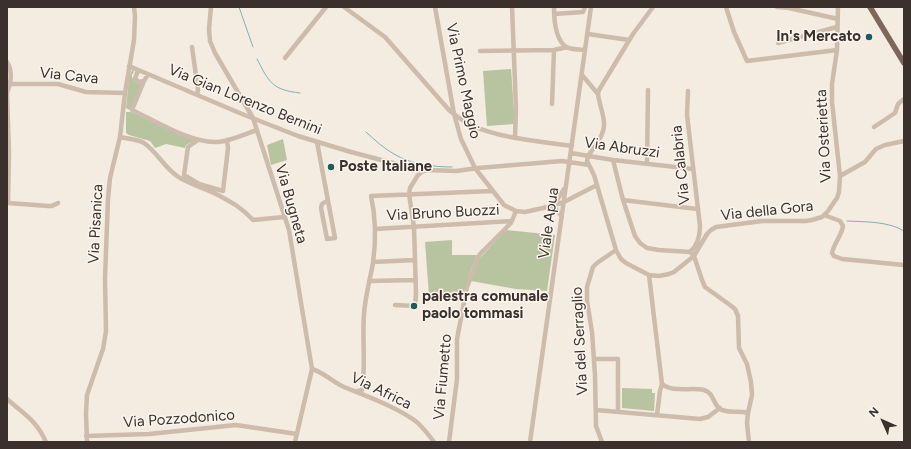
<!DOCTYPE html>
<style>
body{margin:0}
#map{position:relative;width:911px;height:449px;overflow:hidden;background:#f4ebe1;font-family:Figtree,sans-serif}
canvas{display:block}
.frame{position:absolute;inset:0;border:8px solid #3b302b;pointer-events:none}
.north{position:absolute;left:863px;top:401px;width:40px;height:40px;-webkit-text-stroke:3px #fbf5ee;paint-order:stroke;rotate:315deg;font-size:11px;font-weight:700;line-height:16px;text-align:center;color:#3b302b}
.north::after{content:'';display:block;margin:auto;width:14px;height:18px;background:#3b302b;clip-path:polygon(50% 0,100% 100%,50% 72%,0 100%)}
</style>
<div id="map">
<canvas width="911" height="449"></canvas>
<div class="frame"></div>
<div class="north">N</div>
</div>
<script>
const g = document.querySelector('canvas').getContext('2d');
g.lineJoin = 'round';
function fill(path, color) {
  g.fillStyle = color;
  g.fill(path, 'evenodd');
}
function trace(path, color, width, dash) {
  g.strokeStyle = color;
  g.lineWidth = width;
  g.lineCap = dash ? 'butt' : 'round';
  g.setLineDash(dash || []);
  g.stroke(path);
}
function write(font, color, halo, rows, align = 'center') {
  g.font = font + ' Figtree,sans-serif';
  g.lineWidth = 3;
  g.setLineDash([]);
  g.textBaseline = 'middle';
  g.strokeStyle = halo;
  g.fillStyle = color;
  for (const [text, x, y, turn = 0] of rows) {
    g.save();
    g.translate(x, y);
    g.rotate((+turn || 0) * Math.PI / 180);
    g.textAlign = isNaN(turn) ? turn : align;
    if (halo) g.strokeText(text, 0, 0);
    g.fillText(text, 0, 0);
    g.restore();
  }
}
fill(new Path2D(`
 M511 69 515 124 487 126 483 71Z
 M132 70H134L133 74H132C131 79 136 84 141 84L130 110 126 108 129 78Z
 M126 112H131L195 140 186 145 185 148 166 144 155 148 150 141 129 135 126 133Z
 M283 139 287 160 271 165 267 145Z
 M506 230 555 235 547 291 516 289 471 281 479 259Z
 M452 240V255H477L472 267 461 302 429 296 425 242Z
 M622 388 652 389V393H655L654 411 622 408Z`), '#b8c4a0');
trace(new Path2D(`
 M239 7 253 47
 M257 59C269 82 272 90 300 93
 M366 132C375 140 383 148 394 154 410 164 433 167 452 167
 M847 221C865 222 888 221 904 231`), '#7fb0b2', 1);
trace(new Path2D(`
 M211 7 209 29 210 41 215 53 253 118 289 230 312 369 295 442
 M344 7 385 37 449 110C455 115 461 120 469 124 496 138 542 142 572 146
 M435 7 454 114 461 139 475 168 504 205 516 211 525 212 543 208 564 202 597 185
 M512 7 516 108 515 138
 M554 7C554 19 555 39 566 47 571 50 580 49 585 50
 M726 7 734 32 747 61 837 50
 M777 7 789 8 838 19
 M554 14 583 12 585 7
 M588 34 629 40
 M778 43 837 27
 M192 47 198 90 197 95
 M480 51 554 50 567 47
 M285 58 326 7
 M7 62C13 72 11 82 7 93L9 153
 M129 66 242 114 298 136 351 152 423 171
 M138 70 135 79 139 82 144 81 148 74
 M582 75 598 94
 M144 81 132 110C155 121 192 144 218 142 231 141 245 134 257 130
 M10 84H58L86 92 125 93
 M688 91 687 115 700 226C700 236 698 245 690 252
 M552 104 554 50
 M874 127 895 113 898 104 904 99
 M120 137C128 139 137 139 144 143 157 152 164 167 177 176 190 185 205 188 218 195 233 203 242 208 253 220L284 217
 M198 140 188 147 184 175 199 184 223 191 228 148 227 140
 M317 142C323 174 329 206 335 238L327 239 321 208 322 204 328 200
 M7 152 9 153 8 203 48 206H52L58 203
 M571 153 613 160 693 169
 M588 156 587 161 594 175 616 250 621 259 626 263 649 275 659 276 669 274 674 272 694 256 707 234 711 230 716 227 762 221H806L812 220 822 217 828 211 837 198 839 192 840 176 832 102V84L837 50 838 7
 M588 156C595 146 605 135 604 122 603 112 599 103 598 94L599 90 633 34 653 7
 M613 160 623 200 635 236 640 243 647 248 659 250 690 252 694 256 702 280 705 287 730 305 735 309 738 316 739 348 747 364 751 382 752 395 748 413 747 423 749 442
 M647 164 648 90
 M840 176 865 162 876 149 885 145 904 141
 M623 200 697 209
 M824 215 840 221 843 226C842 235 834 243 832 253L834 256 842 259 904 265
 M562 217 556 209 550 206 557 200 564 189
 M375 229 512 221
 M373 262 415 260
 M649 275 662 384C673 393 691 387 704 390 714 393 713 404 720 409 728 414 739 410 748 413
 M369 281 416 280
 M395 305 415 306 416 294 415 260 414 227 409 194 410 188 418 175 423 171 429 170 456 171 478 168 562 161 589 165
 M594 359H618V411
 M312 369C323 372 333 382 344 387 366 396 399 408 418 423 424 429 429 435 434 442
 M358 391 362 390C366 366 362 339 364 314 365 297 370 280 373 263 376 241 376 218 371 196L492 191
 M7 399C25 415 36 420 46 442
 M596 410 700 419 708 417 720 408
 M657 415 660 391 662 384
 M86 436 149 434 236 425 297 434
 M87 442 86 413 87 395 103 349 106 331 105 278 108 199 110 178 120 137 125 93 134 40 135 16 134 7
 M449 442 457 379V339L467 287 477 260 480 254 511 223 516 211
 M530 442 591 7
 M602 442 596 426 595 375 592 332 587 301V287L593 267 597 263 616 250`), '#cdbbac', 4.5);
trace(new Path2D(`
 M870 7 904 63`), '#7d675c', 5.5);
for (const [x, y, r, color] of [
 [869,37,4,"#1f5a5e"],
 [331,167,4,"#1f5a5e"],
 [414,306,4,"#1f5a5e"]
]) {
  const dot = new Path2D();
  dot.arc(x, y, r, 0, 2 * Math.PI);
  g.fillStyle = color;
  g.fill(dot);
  trace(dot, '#fbf5ee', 1.5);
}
write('bold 15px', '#3b302b', '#fbf5ee', [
 ["In's Mercato",861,37,"right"],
 ["Poste Italiane",339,167],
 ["palestra comunale",422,297],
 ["paolo tommasi",422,314]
], 'left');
write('15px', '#3b302b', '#fbf5ee', [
 ["Via Cava",69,76,6],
 ["Via Primo Maggio",463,81,78],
 ["Via Gian Lorenzo Bernini",245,100,22],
 ["Via Osterietta",824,136,-93],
 ["Via Abruzzi",622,148,8],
 ["Via Calabria",681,165,-96],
 ["Via Bugneta",291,204,74],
 ["Via della Gora",767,211,-6],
 ["Via Bruno Buozzi",443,213,-3],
 ["Viale Apua",549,223,-82],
 ["Via Pisanica",96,224,-87],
 ["Via del Serraglio",580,341,-93],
 ["Via Fiumetto",443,377,-85],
 ["Via Africa",381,391,26],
 ["Via Pozzodonico",179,419,-4]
]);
</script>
